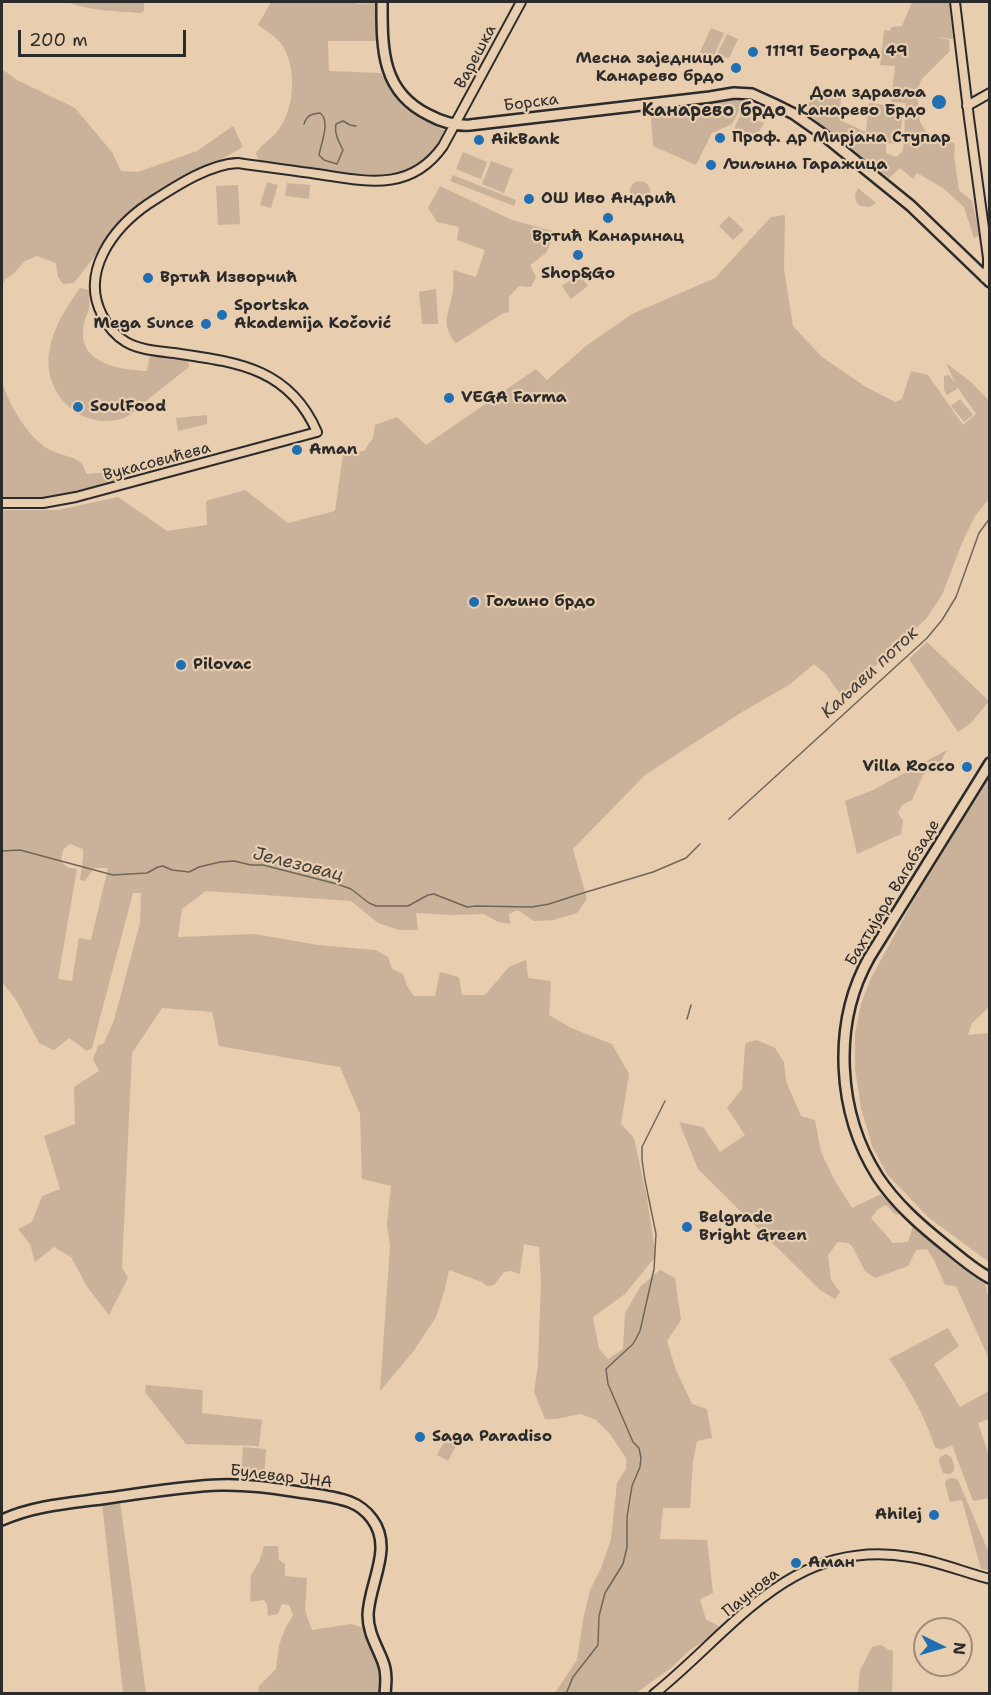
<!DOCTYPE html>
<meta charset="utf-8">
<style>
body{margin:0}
#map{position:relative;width:991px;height:1695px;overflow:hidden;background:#e8cdaf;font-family:"Shantell Sans",sans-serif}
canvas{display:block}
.frame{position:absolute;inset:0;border:3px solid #2b2b2b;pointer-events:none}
.north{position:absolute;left:913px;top:1617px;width:60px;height:60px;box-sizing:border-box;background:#e8cdaf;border:2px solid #9c8c7a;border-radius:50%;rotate:95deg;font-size:16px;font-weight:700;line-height:24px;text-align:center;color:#2b2b2b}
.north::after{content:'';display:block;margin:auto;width:21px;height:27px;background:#1f6fb2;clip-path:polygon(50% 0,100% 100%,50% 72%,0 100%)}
.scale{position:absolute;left:18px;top:30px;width:168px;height:27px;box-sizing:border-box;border:3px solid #2b2b2b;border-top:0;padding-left:8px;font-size:18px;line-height:21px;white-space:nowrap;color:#2b2b2b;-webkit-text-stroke:4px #e8cdaf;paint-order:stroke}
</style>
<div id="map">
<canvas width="991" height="1695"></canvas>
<div class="frame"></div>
<div class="north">N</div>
<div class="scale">200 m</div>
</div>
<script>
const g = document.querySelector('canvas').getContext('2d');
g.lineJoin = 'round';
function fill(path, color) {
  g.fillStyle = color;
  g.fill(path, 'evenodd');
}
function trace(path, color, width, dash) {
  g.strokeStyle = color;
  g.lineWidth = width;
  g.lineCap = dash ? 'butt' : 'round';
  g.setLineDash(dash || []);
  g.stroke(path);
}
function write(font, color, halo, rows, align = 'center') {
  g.font = font + ' "Shantell Sans",sans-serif';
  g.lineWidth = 4.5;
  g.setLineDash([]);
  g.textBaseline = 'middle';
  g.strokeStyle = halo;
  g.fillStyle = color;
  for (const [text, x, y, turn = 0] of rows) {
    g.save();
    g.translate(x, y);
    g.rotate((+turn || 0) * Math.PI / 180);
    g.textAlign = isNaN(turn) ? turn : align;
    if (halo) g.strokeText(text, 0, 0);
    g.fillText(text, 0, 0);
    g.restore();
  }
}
fill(new Path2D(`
 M68 2H144V11L140 13C116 11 90 11 68 2Z
 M271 2H357V4L375 3 378 41H328L329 71 381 73 402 106 446 131 431 153 408 172 381 179 268 164 258 159 256 153C262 143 275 137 281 126 294 105 296 73 285 50 279 38 268 32 258 25Z
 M912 2H949L953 39 937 37 949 40 950 51 921 80 917 92 920 122 932 142 946 139 955 144 954 156 959 190 972 201 980 235 974 238 964 207 943 188 917 173 913 179 900 168 889 178 799 107 821 97 841 92 840 120 866 132 869 103 903 107 900 144 886 143V153L896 157 903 151 906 103 891 102 895 66 880 65 884 30 889 31 892 27 902 26Z
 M711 28 724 33 713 58 700 52Z
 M727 34 738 39 729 58 716 56Z
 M2 69 17 80 75 108 112 152 121 171 138 172 197 151 233 126 243 147 152 198 115 230 74 283 63 284 58 277 56 263 37 256 25 261 12 275 5 279 2 287Z
 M734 100 744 101 732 124 712 133 696 165 653 146 650 108 697 102Z
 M741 114 764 123 755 139 751 137 747 144 736 139 735 126Z
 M463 152 487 162 481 179 456 169Z
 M491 161 513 169 504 193 482 184Z
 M453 175 516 200 514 206 450 181Z
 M630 191a10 10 0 1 1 20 0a10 10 0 1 1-20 0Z
 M267 182 278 185 271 208 260 205Z
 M287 183 310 185 309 199 285 196Z
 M238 185 240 224 218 225 216 186Z
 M440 186 512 220 556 232 546 253 530 265 536 277 531 287 519 286 509 297V312L502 314 456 343C439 324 450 312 453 290 454 284 453 277 453 270L476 277 485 250 457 240 459 227 437 222 428 208Z
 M858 188 876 203 870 207 860 206C854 200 854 195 858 188Z
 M785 215 784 269 793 326 822 357 866 387 895 402 902 399 911 371 928 375 963 425 976 414 958 388 947 395 944 390V376L949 375 955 383 946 363 972 383 989 401V499L975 516 962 543 942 595 926 619 842 697 826 674 814 664 789 685 742 712 645 775 573 849 587 899 577 913 553 920 534 921 518 910 509 914 510 924 498 922 484 914 452 915 416 913 418 930H399L378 923 351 901 206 891 182 909 178 937 255 934 318 945 375 950 388 957 392 969 403 974 407 986 414 996H435L440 972 459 977 462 995H485L509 967 526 960 528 978 551 981 549 1015 571 1028 612 1044 629 1074 621 1124 634 1138 647 1198 656 1256 625 1294 593 1317 599 1349 608 1359 623 1349 625 1313 640 1287 660 1270 675 1278 681 1320 667 1341 676 1370 692 1404 707 1409 712 1438 697 1441 693 1461 690 1508H663L660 1539 707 1540 713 1593 700 1599 706 1620 719 1626 712 1637 690 1650 671 1668 636 1693H555L577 1660 583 1620 590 1590 601 1568 611 1539 617 1483 626 1469V1458L610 1434 596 1420 581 1414 556 1419H545L534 1392 538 1366 541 1283 539 1247 524 1244 520 1274 511 1271 504 1272 494 1285 487 1286 482 1282 449 1270 445 1289 436 1317 413 1352 380 1391 390 1246 387 1224 391 1186 362 1179 360 1114 340 1067 219 1046 212 1012 162 1008 132 1053 122 1268 128 1278 109 1315 88 1288 71 1257 54 1247 35 1262 30 1244 18 1229 32 1222 42 1196 60 1189 44 1136 75 1124 74 1087 99 1071 93 1059 98 1046 104 1043 114 1020 140 923 141 893H133L92 1048 87 1051 69 1038 54 1050 39 1043 16 1000 2 982V510H58L118 497 167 531 207 525 206 501 245 490 288 523 335 511 343 454 364 451 373 438 375 425 397 417 426 445 536 369 547 380 586 346 632 314 715 278 771 217ZM70 844 83 849V859L80 880 85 881 94 868H108L91 940 79 938 72 981 58 979 77 869 67 867 61 861 63 850Z
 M729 216 744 230 733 240 719 226Z
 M579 274 588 286 571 299 562 286Z
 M80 288 89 290C89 296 90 303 89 309 86 317 83 323 83 332 81 364 122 370 147 371L150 354 188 358 189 367C173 379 158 392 142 404 136 409 131 415 124 418 82 432 43 395 49 353 52 329 66 308 80 288Z
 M436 289 438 324H422L419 292Z
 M2 381C8 403 26 434 45 447 54 454 73 456 80 462 83 464 85 470 87 474L111 472 117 482C80 491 40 505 2 499Z
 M960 399 973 415 964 422 951 406Z
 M207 415V424L178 431 176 418Z
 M927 642 989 701 971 723 958 732 909 659Z
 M947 750 940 763 923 775 912 800 902 805 898 813 903 821 901 834 857 854 845 801 873 790Z
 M989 777V1007L972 1023 968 1035 989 1033V1262L929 1218 887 1174 872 1146 861 1108 855 1069V1033L861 1004 871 978 911 905Z
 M757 1040 775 1048 784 1062 786 1081 801 1116 815 1120 821 1152 835 1181 852 1208 881 1194 900 1213 896 1215 886 1205 878 1209 871 1218 893 1243 908 1242 913 1226 920 1234 940 1246 985 1283 989 1301V1359L956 1286 945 1285 934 1260 927 1249 916 1250 908 1266 875 1278 865 1271 852 1246 848 1243 838 1242 828 1255 831 1280 840 1292 835 1299 820 1290 698 1169 679 1122 703 1127 720 1152 745 1135 727 1108 742 1089 745 1046 746 1043Z
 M948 1328 959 1346 934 1364 960 1407 989 1391V1419L978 1423 989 1456V1498L973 1501 952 1445 941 1450 935 1447C924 1414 909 1388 889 1359Z
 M146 1385 203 1390 202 1413 262 1420 259 1446 186 1444 145 1392Z
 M449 1433 460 1438 448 1461 437 1455Z
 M243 1447 266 1449 264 1479 241 1478Z
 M946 1454 951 1457C954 1464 957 1470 950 1474L943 1473 939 1461 940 1457Z
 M950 1478H954L958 1480 989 1553V1570L981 1569 962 1500 950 1502 945 1484 946 1480Z
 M120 1501 146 1693H123L102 1503Z
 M264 1546H278L279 1560 285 1564V1576L307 1578 305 1611 312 1630 351 1624 364 1628C369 1644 382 1661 382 1679 382 1683 380 1689 379 1693H258L259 1686 276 1669 279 1645 285 1629 293 1615 289 1605 282 1604 278 1614 268 1616 267 1605 264 1600 250 1602 251 1575 259 1562Z
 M881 1645 889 1650 893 1651 892 1693H858L860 1670 872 1647Z`), '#c9b299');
trace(new Path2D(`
 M304 124C307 115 311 114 320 113 331 121 321 143 319 155L324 160 337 164 343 150C339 142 334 134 336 124L343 121 350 125 356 126
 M729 819 927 638 942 620 956 597 979 533 990 518
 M2 851 20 850 113 875 147 873 158 867 163 866 172 870 189 872 199 867 220 862 234 861 251 865H263L337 884 351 889 369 903 376 906H408L428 895 434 894 467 907 476 906 532 907 549 904 583 893 653 872 686 858 700 844
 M687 1019 691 1005
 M566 1694 573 1677 598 1645 599 1616 605 1593 623 1564 627 1547V1517L632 1486 640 1467 641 1458 639 1448 633 1442 608 1384 606 1369 633 1344 640 1331 654 1269 656 1234 645 1180 642 1160V1147L665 1101`), '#6f665a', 1.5);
const tertiary = new Path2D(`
 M955 2 969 118 988 258V267L985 278
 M967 106 990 93
 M2 503H43L76 497 317 432C289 367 235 362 174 353 158 351 140 350 126 342 116 336 107 325 102 315 80 272 113 228 148 204 173 188 208 164 238 163 264 167 290 170 317 174 365 181 410 193 443 146L521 2
 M654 1694C735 1629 791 1537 910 1557 937 1561 963 1572 990 1579`);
const secondary = new Path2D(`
 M382 2C382 48 381 92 429 115 442 122 455 126 470 125L710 97 734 93 752 94 774 104 794 114 821 133 911 206 990 282
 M990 763 869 958C832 1024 837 1113 878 1177 896 1204 920 1225 945 1245 960 1257 973 1269 990 1278
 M2 1520C35 1505 72 1503 108 1498 145 1493 183 1486 220 1485 249 1484 278 1489 306 1493 321 1495 337 1497 350 1502 358 1505 367 1512 372 1519 394 1548 369 1583 368 1615 368 1633 377 1646 383 1662 387 1672 386 1683 385 1694`);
trace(tertiary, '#2b2b2b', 12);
trace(secondary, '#2b2b2b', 14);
trace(tertiary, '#e8cdaf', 8);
trace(secondary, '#e8cdaf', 9);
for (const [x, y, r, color] of [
 [753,52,6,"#1f6fb2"],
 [736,68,6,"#1f6fb2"],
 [939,102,8,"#1f6fb2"],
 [720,138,6,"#1f6fb2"],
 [479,140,6,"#1f6fb2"],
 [711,165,6,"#1f6fb2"],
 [529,199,6,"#1f6fb2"],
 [608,218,6,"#1f6fb2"],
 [578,255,6,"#1f6fb2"],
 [148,278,6,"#1f6fb2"],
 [222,315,6,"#1f6fb2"],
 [206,324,6,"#1f6fb2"],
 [449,398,6,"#1f6fb2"],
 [78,407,6,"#1f6fb2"],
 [297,450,6,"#1f6fb2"],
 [474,602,6,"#1f6fb2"],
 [181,665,6,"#1f6fb2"],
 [967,767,6,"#1f6fb2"],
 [687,1227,6,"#1f6fb2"],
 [420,1437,6,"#1f6fb2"],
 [934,1515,6,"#1f6fb2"],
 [796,1563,6,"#1f6fb2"]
]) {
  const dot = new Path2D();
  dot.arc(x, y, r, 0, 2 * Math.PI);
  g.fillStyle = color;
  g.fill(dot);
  trace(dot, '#e8cdaf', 2);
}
write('bold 16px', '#2b2b2b', '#e8cdaf', [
 ["11191 Београд 49",765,52],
 ["Месна заједница",724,59,"right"],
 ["Канарево брдо",724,77,"right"],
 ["Дом здравља",926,93,"right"],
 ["Канарево Брдо",926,111,"right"],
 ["Проф. др Мирјана Ступар",732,138],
 ["AikBank",491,140],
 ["Љиљина Гаражица",723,165],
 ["ОШ Иво Андрић",541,199],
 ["Вртић Канаринац",608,237,"center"],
 ["Shop&Go",578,274,"center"],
 ["Вртић Изворчић",160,278],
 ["Sportska",234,306],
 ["Akademija Kočović",234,324],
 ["Mega Sunce",194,324,"right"],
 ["VEGA Farma",461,398],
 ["SoulFood",90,407],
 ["Aman",309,450],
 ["Гољино брдо",486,602],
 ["Pilovac",193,665],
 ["Villa Rocco",955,767,"right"],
 ["Belgrade",699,1218],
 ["Bright Green",699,1236],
 ["Saga Paradiso",432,1437],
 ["Ahilej",922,1515,"right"],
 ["Аман",808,1563]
], 'left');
write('16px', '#2b2b2b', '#e8cdaf', [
 ["Варешка",476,57,-62],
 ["Борска",531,103,-7],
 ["Вукасовићева",157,462,-15],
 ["Бахтијара Вагабзаде",893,893,-59],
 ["Булевар ЈНА",281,1477,7],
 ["Паунова",751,1593,-39]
]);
write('bold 18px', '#2b2b2b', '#e8cdaf', [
 ["Канарево брдо",714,111]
]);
write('italic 18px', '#423f3b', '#e8cdaf', [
 ["Каљави поток",870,673,-43],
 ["Јелезовац",298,865,14]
]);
</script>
